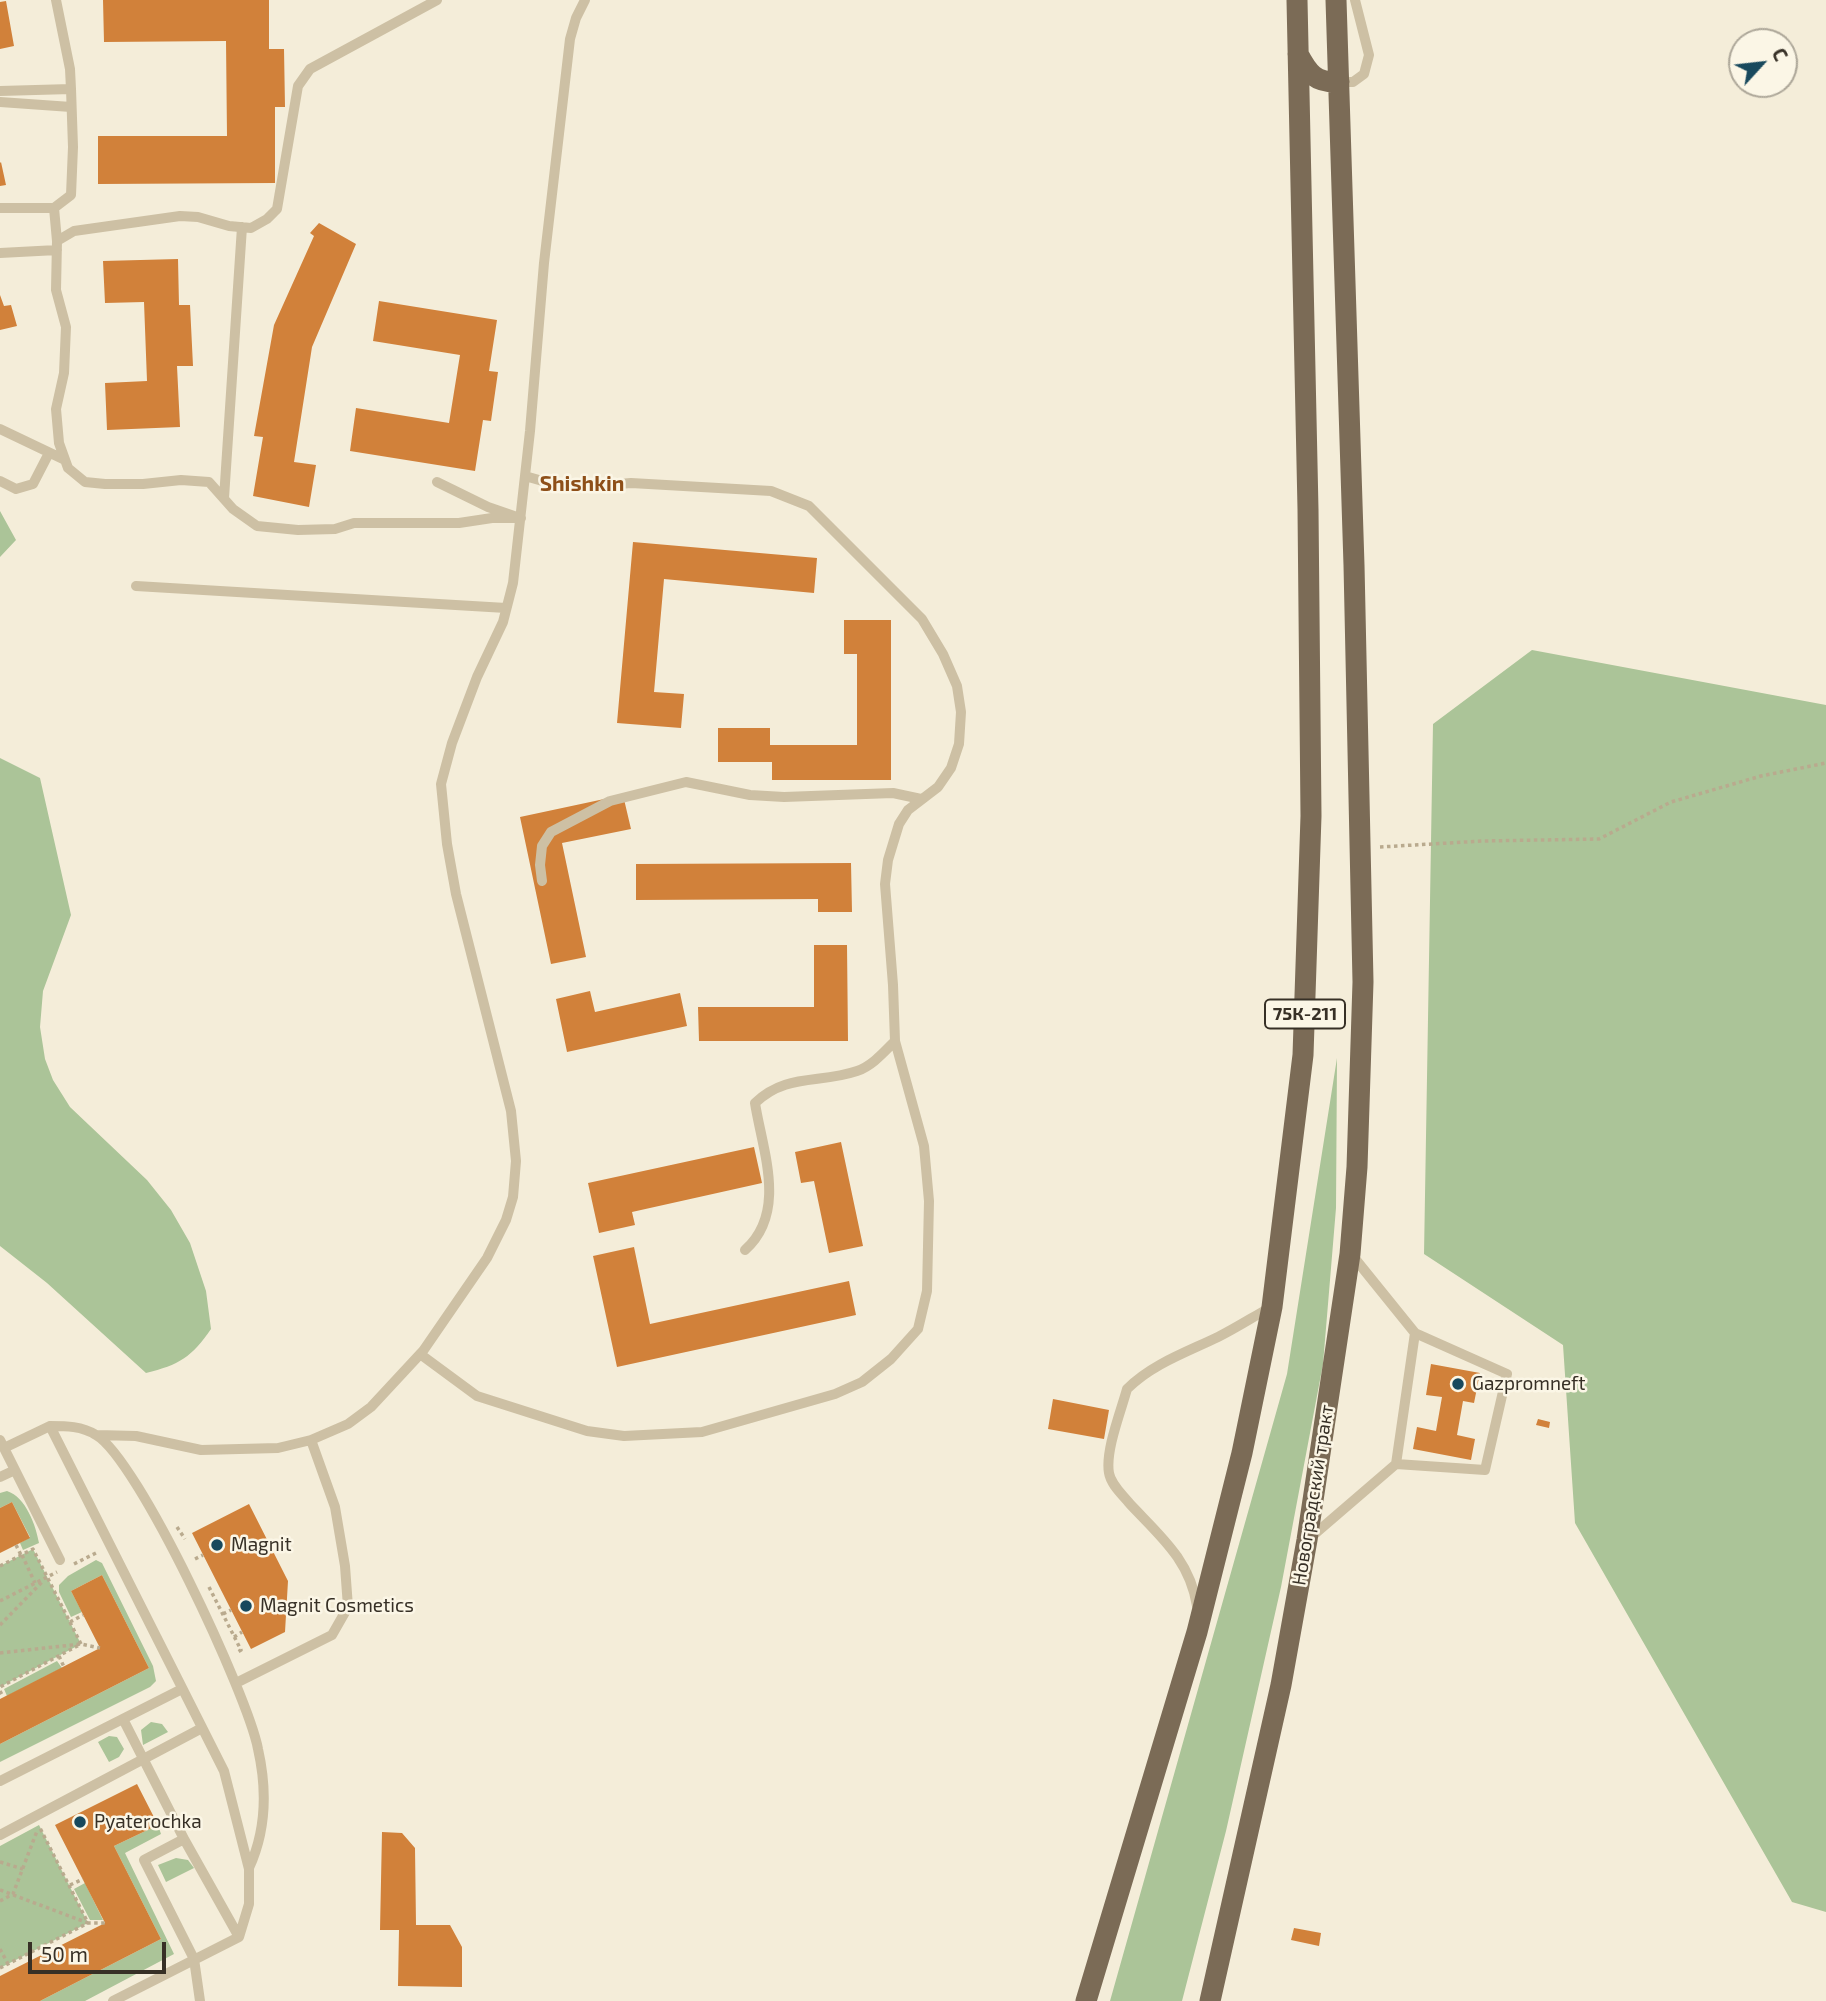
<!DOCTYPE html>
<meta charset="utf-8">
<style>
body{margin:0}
#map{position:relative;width:1826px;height:2001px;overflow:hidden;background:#f4edd9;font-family:"Exo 2",sans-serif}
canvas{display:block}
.north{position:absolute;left:1728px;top:28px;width:70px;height:70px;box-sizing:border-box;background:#fbf6e6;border:2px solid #ada799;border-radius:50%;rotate:63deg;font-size:19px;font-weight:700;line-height:28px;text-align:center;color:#373026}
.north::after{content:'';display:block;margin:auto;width:24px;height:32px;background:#18495d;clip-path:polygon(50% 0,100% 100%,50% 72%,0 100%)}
.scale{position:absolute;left:28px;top:1942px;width:138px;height:32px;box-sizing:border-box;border:4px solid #373026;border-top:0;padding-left:9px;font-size:21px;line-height:24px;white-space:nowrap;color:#373026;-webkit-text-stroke:5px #fbf6e6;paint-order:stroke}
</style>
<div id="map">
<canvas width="1826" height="2001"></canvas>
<div class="north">С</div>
<div class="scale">50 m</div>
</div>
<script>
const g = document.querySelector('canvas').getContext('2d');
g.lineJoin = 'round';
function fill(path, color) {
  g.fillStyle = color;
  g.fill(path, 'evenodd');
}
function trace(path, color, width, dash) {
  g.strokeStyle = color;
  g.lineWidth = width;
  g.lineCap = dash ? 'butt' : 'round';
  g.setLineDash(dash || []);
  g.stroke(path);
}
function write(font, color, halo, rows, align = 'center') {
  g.font = font + ' "Exo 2",sans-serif';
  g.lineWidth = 5;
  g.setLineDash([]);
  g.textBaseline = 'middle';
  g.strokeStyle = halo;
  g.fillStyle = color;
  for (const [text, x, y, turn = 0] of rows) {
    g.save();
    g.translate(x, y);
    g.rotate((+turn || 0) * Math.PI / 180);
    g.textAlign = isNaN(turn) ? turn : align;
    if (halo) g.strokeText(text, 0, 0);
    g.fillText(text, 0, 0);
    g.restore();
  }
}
fill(new Path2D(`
 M0 511 16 540 0 557Z
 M1532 650 1826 705V1912L1792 1902 1575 1523 1563 1345 1424 1254 1433 724Z
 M0 758 40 778 71 915 43 991 40 1027 45 1059 53 1080 70 1107 147 1180 171 1210 190 1243 206 1291 211 1329C192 1357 179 1365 146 1373L47 1283 0 1246Z
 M1337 1058 1336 1208 1323 1364 1281 1587 1226 1831 1182 2001H1110L1287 1374Z
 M7 1491C26 1497 36 1526 39 1543L23 1550 20 1543 30 1537 12 1502 0 1508V1493Z
 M33 1549 81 1644 0 1687V1566Z
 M96 1560 102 1563 153 1666 156 1681 150 1687 0 1762V1744L149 1668 102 1575 71 1591 82 1612 71 1617 59 1592V1585L68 1576Z
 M57 1661 62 1668 7 1696 4 1689Z
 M151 1722 162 1724 168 1732 143 1745 141 1730Z
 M109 1736 117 1737 124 1749 119 1757 109 1762 98 1742Z
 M39 1825 88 1923 0 1968V1846Z
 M158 1825 161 1834 125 1853 174 1954 85 2001H40L161 1939 114 1846Z
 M176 1858 188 1860 194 1868 166 1882 158 1865Z
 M85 1883 103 1920H90L74 1889Z`), '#abc498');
fill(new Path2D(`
 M103 0H269V49H284L285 107H275V183L98 184V136H227L226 41 104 42Z
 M6 1 14 46 0 49V2Z
 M1 162 6 185 0 186V163Z
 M319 223 356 244 312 347 294 462 316 465 309 507 253 496 263 437 254 436 274 325 314 236 310 233Z
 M178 259 179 305H190L193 366H177L180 427 107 430 105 383 147 381 144 302 105 303 103 261Z
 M0 295 4 306 11 305 17 326 0 330Z
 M379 301 497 320 489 371 498 372 491 421 483 420 475 471 350 451 356 408 449 423 460 355 373 341Z
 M633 542 817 558 814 593 664 579 654 692 684 694 681 728 617 723Z
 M844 620H891V780H772V762H718V728H770V745H857V654H844Z
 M623 795 631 829 562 843 586 957 551 964 520 817Z
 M851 863 852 912H818V899L636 900V864Z
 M814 945H847L848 1041H699L698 1007H814Z
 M590 991 595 1012 680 993 687 1026 567 1052 556 999Z
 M841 1142 863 1246 829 1253 814 1181 801 1183 795 1152Z
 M754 1147 762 1183 632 1212 635 1225 599 1233 588 1183Z
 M634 1247 650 1324 849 1281 856 1315 617 1367 593 1256Z
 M1431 1364 1480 1373 1474 1403 1463 1401 1457 1435 1475 1439 1471 1460 1413 1449 1417 1427 1436 1431 1442 1397 1426 1395Z
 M1053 1399 1109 1410 1104 1439 1048 1429Z
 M1538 1419 1550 1422 1549 1428 1536 1425Z
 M12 1502 30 1538 0 1553V1508Z
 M249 1504 288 1581 285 1632 251 1649 192 1533Z
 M102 1575 149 1668 0 1744V1699L100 1648 71 1591Z
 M137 1784 158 1825 114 1846 161 1939 40 2001H0V1976L105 1923 55 1825Z
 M382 1832 402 1833 415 1848 416 1925H450L462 1947V1987L398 1986 399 1930H380Z
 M1294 1928 1321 1933 1319 1946 1291 1940Z`), '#d1813a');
trace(new Path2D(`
 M1380 847 1483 841 1599 839 1671 802 1761 776 1826 763
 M177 1527 185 1539
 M16 1545 21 1555
 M22 1555 35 1583
 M195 1559 203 1555
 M74 1564 98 1552
 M0 1566 33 1549 81 1644 0 1687
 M209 1587 241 1650 236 1653
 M0 1601 57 1572
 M223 1614 231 1610
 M70 1622 83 1615
 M0 1625 43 1581
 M234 1637 242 1632
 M0 1653 81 1644 100 1648
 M59 1656 64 1667
 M0 1691 3 1697
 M0 1862 23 1869
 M70 1885 83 1879
 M0 1890 88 1923 40 1828
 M0 1901 13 1894 37 1831
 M0 1949 8 1964
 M0 1968 88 1923H105`), '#b9aa8e', 3.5, [3.5, 3.5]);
trace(new Path2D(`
 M437 0 310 69 298 86 277 209 267 219 251 228 229 226 198 217 180 216 74 231 57 241 56 290 66 327 64 373 56 409 59 443 68 468 85 482 105 484H143L181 480 209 482 233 509 257 526 298 530 335 529 354 523H459L492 518H521
 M1339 82H1353L1364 74 1369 55 1355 0
 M0 91 71 89 70 69 56 0
 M0 102 71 107
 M0 208H54
 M57 241 54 208 71 195 73 147 71 89
 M0 253 57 250
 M0 429 65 460
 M525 476 553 484 581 487 631 483 771 491 809 506 922 619 943 654 957 686 961 712 959 744 951 768 938 787 908 810 899 824 888 860 885 884 893 985 895 1041C884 1052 872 1066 857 1071 819 1084 786 1073 755 1103 762 1149 788 1212 745 1250
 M0 481 16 489 33 484 49 453
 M437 482 488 507 514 516
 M224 498 242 227
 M136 586 506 608
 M542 881 540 865 542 846 551 832 610 801 686 782 750 795 784 797 893 793 921 799
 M420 1354 477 1396 587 1431 624 1436 702 1432 835 1394 862 1382 891 1359 918 1329 927 1291 929 1201 924 1146 895 1041
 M50 1426C66 1426 82 1426 96 1435 138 1459 248 1696 258 1749 267 1789 266 1831 249 1868
 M97 1435 136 1436 201 1450 278 1448 311 1440 348 1424 371 1407 423 1351 487 1258 506 1220 513 1197 516 1161 511 1111 456 894 447 844 441 784 452 743 477 677 503 622 513 583 530 431 544 263 570 39 576 18 585 0
 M0 1440 4 1448 50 1426 224 1771 249 1869V1904L239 1937 113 2001
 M4 1448 60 1560
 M1396 1464 1485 1470 1507 1374 1415 1333
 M0 1477 15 1470
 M1310 1538 1396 1464 1415 1333 1352 1255
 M1197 1606C1190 1560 1160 1536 1130 1504 1123 1495 1111 1485 1109 1473 1105 1451 1121 1411 1127 1389 1152 1364 1187 1352 1218 1337 1236 1328 1253 1317 1271 1307
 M236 1683 332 1635 348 1607 345 1566 335 1507 311 1440
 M123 1719 184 1839 144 1860 194 1959 200 2001
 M0 1781 182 1689
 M0 1835 202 1728
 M184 1839 239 1937`), '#cdc0a4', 10);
trace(new Path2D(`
 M1298 54C1308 73 1315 83 1339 82
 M1086 2001 1197 1632 1242 1453 1272 1307 1303 1055 1311 816 1308 509 1297 0
 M1210 2001 1281 1685 1307 1540 1350 1254 1357 1167 1363 982 1354 565 1336 0`), '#7b6b56', 21);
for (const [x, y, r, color] of [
 [1458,1384,7,"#18495d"],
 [217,1545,7,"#18495d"],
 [246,1606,7,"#18495d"],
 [80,1822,7,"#18495d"]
]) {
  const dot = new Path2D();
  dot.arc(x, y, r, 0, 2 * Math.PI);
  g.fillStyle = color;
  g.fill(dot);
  trace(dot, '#fbf6e6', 2.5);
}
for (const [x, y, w] of [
 [1305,1014,80]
]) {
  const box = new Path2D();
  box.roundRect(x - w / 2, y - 14.5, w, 29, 5);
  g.fillStyle = '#fbf6e6';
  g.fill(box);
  trace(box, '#373026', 2);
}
write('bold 18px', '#373026', null, [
 ["75К-211",1305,1014]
]);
write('19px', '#373026', '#fbf6e6', [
 ["Gazpromneft",1472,1384],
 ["Magnit",231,1545],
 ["Magnit Cosmetics",260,1606],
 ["Pyaterochka",94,1822]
], 'left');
write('19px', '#373026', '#fbf6e6', [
 ["Новоградский тракт",1313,1495,-81]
]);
write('bold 21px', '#8e4f18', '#fbf6e6', [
 ["Shishkin",582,484]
]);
</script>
